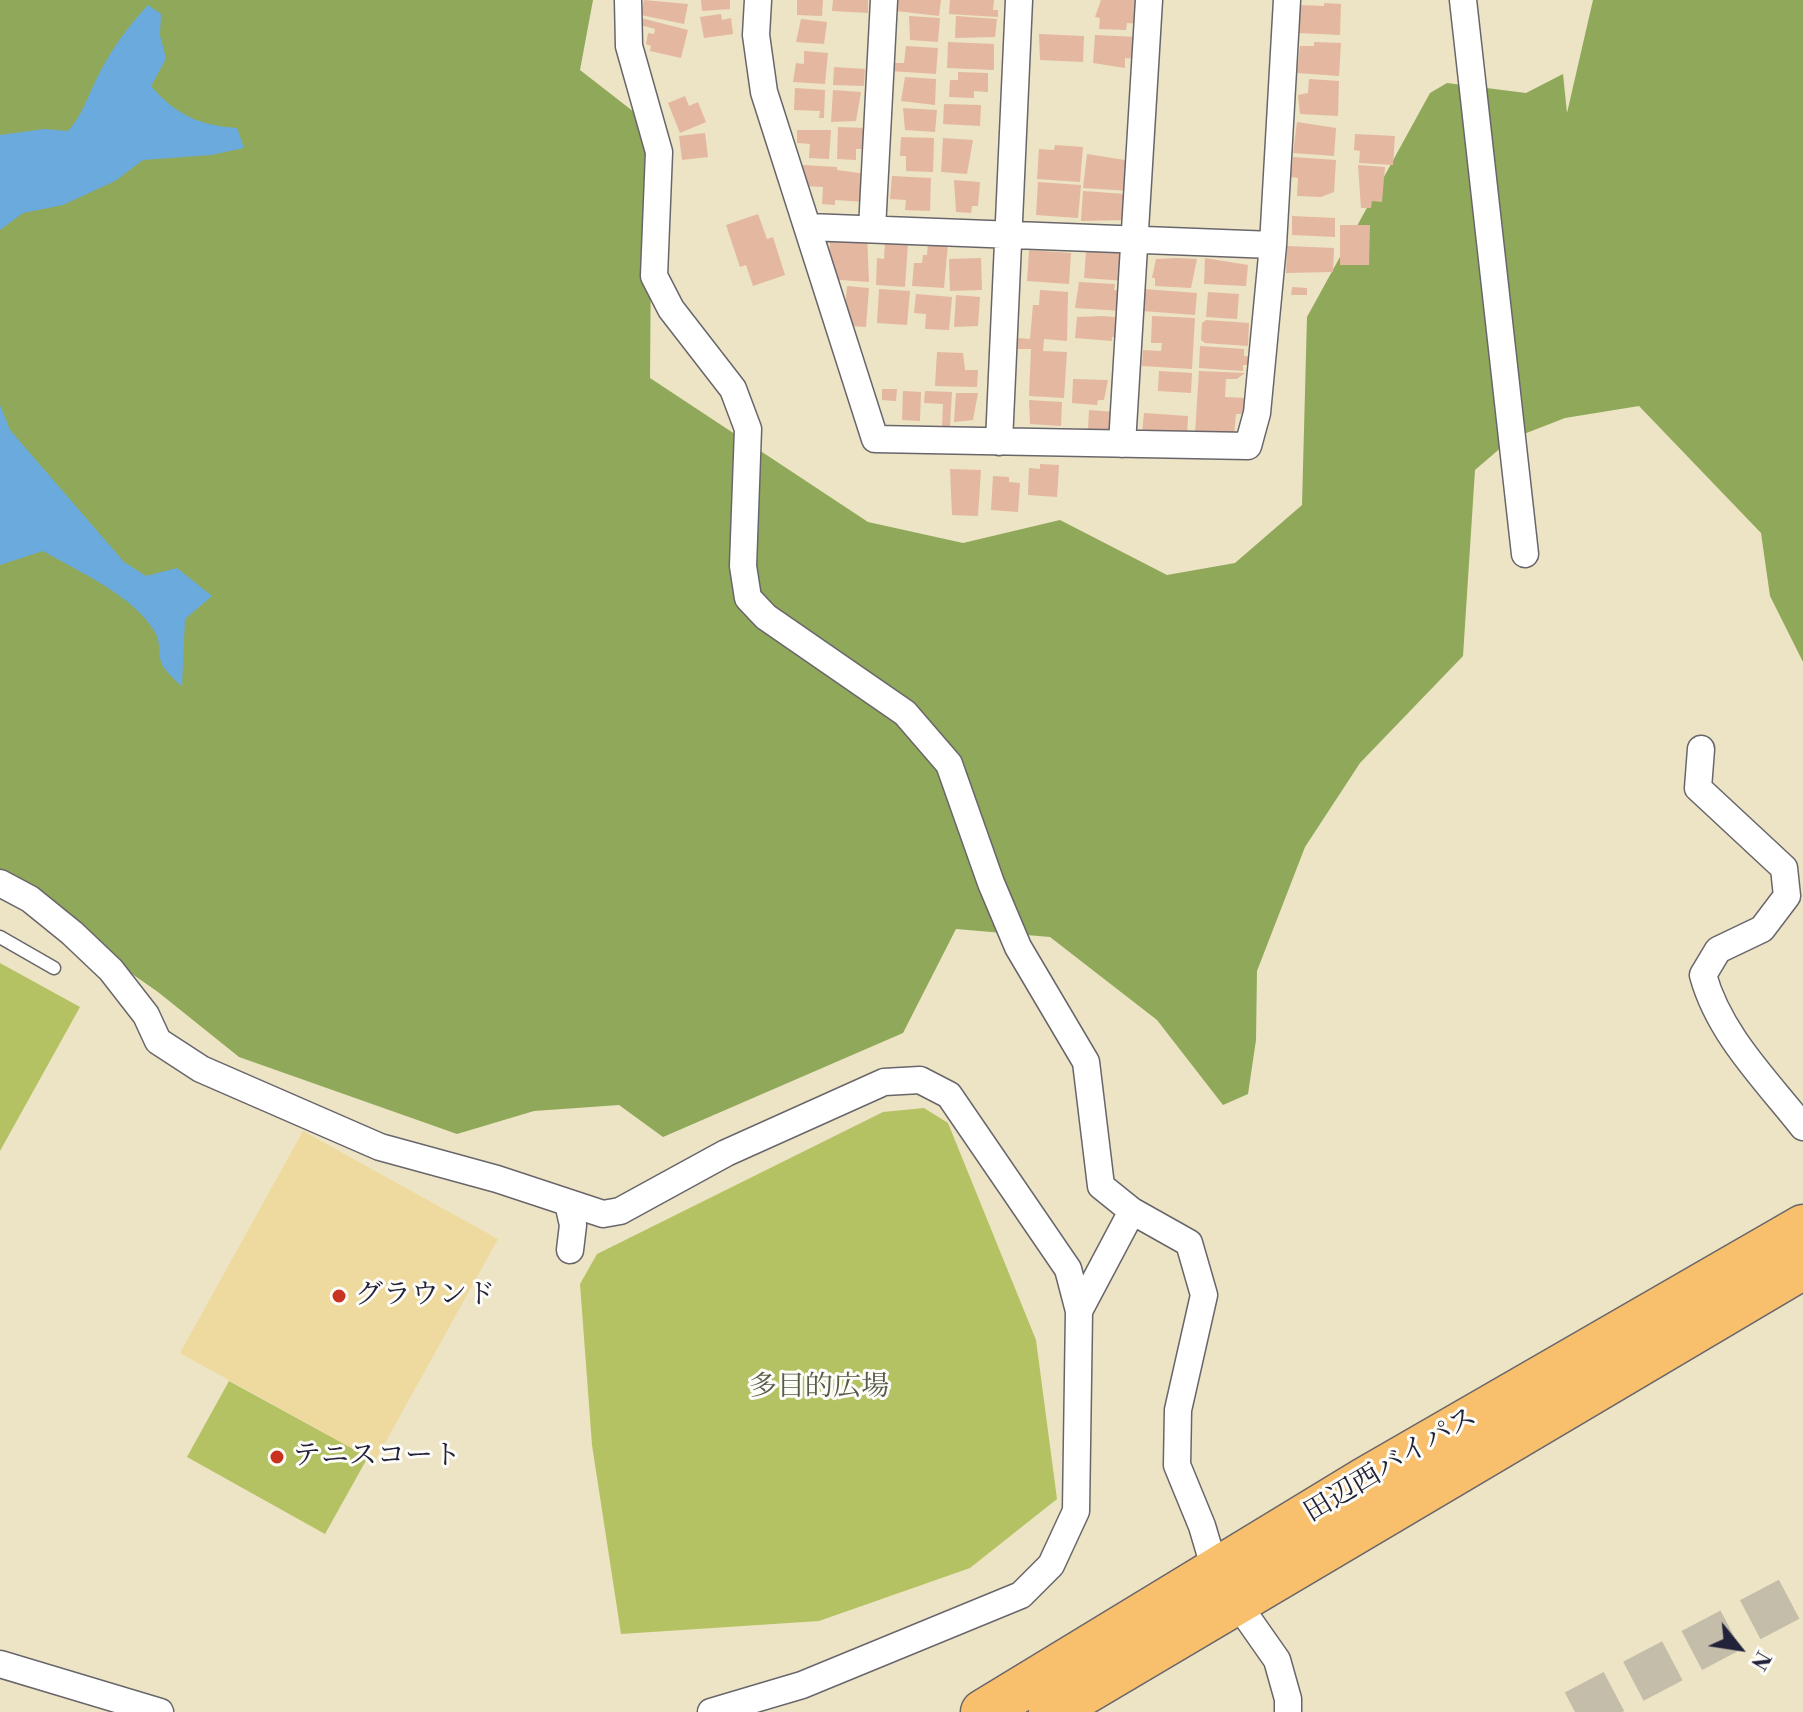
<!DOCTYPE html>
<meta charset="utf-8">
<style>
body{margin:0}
#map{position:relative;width:1803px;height:1712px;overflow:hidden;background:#ece4c4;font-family:"Libre Bodoni",serif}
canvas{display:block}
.north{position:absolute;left:1699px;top:1608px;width:80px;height:80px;-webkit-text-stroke:6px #fdfcf7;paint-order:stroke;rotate:120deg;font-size:22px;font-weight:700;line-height:32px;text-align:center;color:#22223b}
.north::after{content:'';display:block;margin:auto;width:28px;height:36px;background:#22223b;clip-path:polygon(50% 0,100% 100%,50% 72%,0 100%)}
</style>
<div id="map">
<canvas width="1803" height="1712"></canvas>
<div class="north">N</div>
</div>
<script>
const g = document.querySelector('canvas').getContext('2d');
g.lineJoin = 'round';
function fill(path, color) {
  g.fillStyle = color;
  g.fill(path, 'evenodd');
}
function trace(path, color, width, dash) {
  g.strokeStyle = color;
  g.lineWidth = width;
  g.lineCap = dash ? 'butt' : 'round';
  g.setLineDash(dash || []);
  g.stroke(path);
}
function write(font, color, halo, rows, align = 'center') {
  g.font = font + ' "Libre Bodoni","Noto Serif JP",serif';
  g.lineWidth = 6;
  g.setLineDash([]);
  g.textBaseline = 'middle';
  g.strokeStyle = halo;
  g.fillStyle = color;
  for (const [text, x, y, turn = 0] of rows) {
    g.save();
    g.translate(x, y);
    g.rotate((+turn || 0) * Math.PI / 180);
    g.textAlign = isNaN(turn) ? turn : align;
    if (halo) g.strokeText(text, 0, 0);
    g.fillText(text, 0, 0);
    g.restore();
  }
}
fill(new Path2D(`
 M0 963 80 1007 0 1151Z
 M924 1108 948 1123 1036 1340 1057 1499 970 1568 819 1621 621 1634 592 1445 580 1284 597 1254 883 1112Z
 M229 1381 368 1457 325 1534 187 1457Z`), '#b5c263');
fill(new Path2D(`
 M0 0H593L580 70 652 126 650 378 868 522 963 543 1060 520 1167 575 1235 563 1302 505 1307 317 1430 93 1447 83 1526 93 1563 74 1567 113 1593 0H1803V662L1770 596 1761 533 1639 406 1565 418 1511 439 1475 470 1463 656 1360 763 1305 847 1257 971 1256 1040 1248 1094 1223 1105 1157 1020 1050 937 956 929 903 1033 663 1137 619 1105 534 1111 457 1134 239 1057 158 992 0 882Z`), '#90a859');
fill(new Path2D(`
 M303 1131 498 1239 375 1461 180 1353Z`), '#eeda9e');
fill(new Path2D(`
 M148 5 161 14 160 35 166 59 151 86C174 114 201 126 237 128L244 148 211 155 143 160 115 181 63 205 23 213 0 230V135L44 129 68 131C82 115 86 101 95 82 108 54 127 27 148 5Z
 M0 405 10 430 124 562 146 576 177 568 212 596 185 619 182 687C176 680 164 671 161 662 158 652 161 643 155 632 133 595 79 572 43 551L0 565Z`), '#6aaadd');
fill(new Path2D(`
 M644 0 688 4 684 24 641 15Z
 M701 0H730V9L702 11Z
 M797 0H823L822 16 797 15Z
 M833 0H868V13L832 11Z
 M897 0H941L939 16 896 11Z
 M950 0H994L993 10H998V17L949 14Z
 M1101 0H1137L1141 24 1127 23 1126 30 1099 29 1100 18 1095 17Z
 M1324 3 1341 4 1340 35 1298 33 1300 5 1324 6Z
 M721 14 722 20 731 18 733 34 704 38 700 17Z
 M909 16 940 18 938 42 910 40Z
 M956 16 997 19 995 37 955 38Z
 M641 18 688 30 681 58 650 51 651 46 646 44 648 33 654 34 655 29 640 25Z
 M801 19 827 22 824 44 796 42Z
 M1039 34 1084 36 1083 62 1040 60Z
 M1095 35 1137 37 1136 59 1125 58V68L1093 63Z
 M948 42 994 44V70L947 68Z
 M1314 42 1341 43 1339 76 1297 73 1300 46H1314Z
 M906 46 938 48 936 74 890 71V63H904Z
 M804 51 828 53 825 84 793 82 796 63 804 64Z
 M834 67 865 69 864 86 833 85Z
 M958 72 988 73V92L974 91V98L949 97 950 80H958Z
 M905 77 936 79 935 105 901 101Z
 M1309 79 1339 81 1338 116 1300 114 1298 95 1308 93Z
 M795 88 825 90 824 118H819L820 111 794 110Z
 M833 90 861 92 856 121 831 122Z
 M685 96 689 106 698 102 706 122 680 133 668 103Z
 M944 104 981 105 980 126 943 124Z
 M903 108 937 110 935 132 905 130Z
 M1297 122 1336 128 1334 156 1293 153Z
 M838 127 867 128 866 149H856V160L837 159Z
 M797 130H831L829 159 809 158 810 144 797 143Z
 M705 133 708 157 682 160 679 136Z
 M1355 134 1395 136 1393 165 1359 163 1360 151 1354 150Z
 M901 137 934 138 933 172 906 171V156H900Z
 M943 138 973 140 967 174 941 172Z
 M1055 145 1083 147 1080 182 1037 179 1039 149 1054 150Z
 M1087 154 1131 161 1129 191 1083 188Z
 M1293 157 1336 160 1334 192 1321 197 1297 196 1298 178 1291 177Z
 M802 165 837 167V170L866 174 865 202 835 200V205L822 204 823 187 801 186Z
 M1358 165 1385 167 1382 202 1372 201 1371 208H1361Z
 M892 176 931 178 930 211 905 210 906 200 890 199Z
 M954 180 980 182 978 206H972L971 213 956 212Z
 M1038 182 1081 185 1078 218 1036 215Z
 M1083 191 1126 194 1127 220 1081 221Z
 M758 214 767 239 773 237 785 275 753 286 746 265 740 267 726 225Z
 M1292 216 1335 218V237L1292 235Z
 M1340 225H1370L1369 265H1340Z
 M831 230 867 232 869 282 827 279Z
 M885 241 908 243 905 287 876 285 877 258 884 259Z
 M928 242 948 244 944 288 912 286 914 263H922L923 255H927Z
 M1287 246 1334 248 1333 272 1286 273Z
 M1029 250 1071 253 1069 284 1027 281Z
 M1096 250 1123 252 1126 281 1084 278 1086 252Z
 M981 258 982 290 950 291 949 259Z
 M1178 258 1197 259 1191 288 1155 286V278H1152L1156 259Z
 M1205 258 1248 265 1246 286 1204 284Z
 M1079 282 1115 284 1114 290 1123 291 1122 311 1075 308Z
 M847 286 869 288 866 327 839 325 845 309Z
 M1292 287 1307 288V295H1291Z
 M879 289 910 291 907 325 877 323Z
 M1144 289 1197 293 1195 315 1143 311Z
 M1040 290 1068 292 1067 341 1044 339 1043 351 1067 352 1064 398 1029 396 1031 349H1017L1018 338 1030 339 1033 305H1039Z
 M1208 292 1239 294 1237 319 1206 317Z
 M916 294 952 297 949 330 925 329 926 314 914 313Z
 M956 295 980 297 978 326 954 327Z
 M1103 316 1123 318 1122 338 1112 337V341L1075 338 1077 317Z
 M1152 316 1195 318 1192 369 1142 366 1143 350 1161 351 1162 343H1151Z
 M1206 320 1249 323 1248 346 1205 343 1201 340 1202 323Z
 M1200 346 1244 349V356L1252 357 1251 365H1243V371L1199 368Z
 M937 352 963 353 965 370H978L977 387 935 386Z
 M1159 371 1192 373 1191 393 1158 391Z
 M1199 371 1245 373 1237 379H1226L1225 397 1246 398 1245 414H1236L1234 435 1195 433Z
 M1073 379 1108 380 1104 400H1098L1097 405 1072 403Z
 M882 389H897L896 401 882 400Z
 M903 391 921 392 920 421 902 420Z
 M925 391 952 392 950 427H942L943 404 924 403Z
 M956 393H978L973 420 954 422Z
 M1029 400 1062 402 1061 426 1030 424Z
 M1089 410 1115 412 1113 432 1088 431Z
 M1144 413 1188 416 1187 437 1142 434Z
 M1040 464 1059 465 1057 497 1028 495 1029 468 1040 469Z
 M950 469 981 470 978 516 952 515Z
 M993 476 1009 477V482L1020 483 1018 512 991 510Z`), '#e4b7a1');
trace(new Path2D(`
 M1575 1712 1803 1592`), '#c4bda9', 44, [44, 22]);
const service = new Path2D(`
 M0 937 54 968`);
const minor = new Path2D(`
 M628 0 629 46 659 152 654 276 671 309 733 389 748 429 743 566 748 598 766 617 905 713 949 764 991 883 1018 947 1086 1062 1101 1186 1132 1211 1189 1243 1204 1295 1178 1410 1177 1465 1202 1526 1216 1573 1277 1660 1288 1699V1712
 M758 0 756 35 764 92 875 439 1248 446 1257 413 1273 245 1287 0
 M1463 0 1525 554
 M808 227 1273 245
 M872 229 884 0
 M999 442 1019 0
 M1122 444 1149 0
 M1701 749 1698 788 1784 868 1787 896 1762 929 1718 950 1703 975C1719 1034 1766 1080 1803 1127
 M0 883 30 899 72 933 111 970 146 1015 158 1041 201 1069 380 1147 497 1179 603 1214 620 1211 726 1153 884 1082 920 1080 949 1095 1068 1269 1079 1311 1076 1511 1051 1565 1021 1595 802 1685 711 1712
 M568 1203 573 1225 570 1250
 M1079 1311 1132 1211
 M0 1664 160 1712`);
const trunk = new Path2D(`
 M983 1712 1366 1479 1803 1227
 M1051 1712 1803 1267`);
trace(service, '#69666b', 15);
trace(minor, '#69666b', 29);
trace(trunk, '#69666b', 47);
trace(service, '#fff', 12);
trace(minor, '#fff', 26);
trace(trunk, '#f8bf6c', 44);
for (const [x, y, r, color] of [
 [339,1296,8,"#c8321e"],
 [277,1457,8,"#c8321e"]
]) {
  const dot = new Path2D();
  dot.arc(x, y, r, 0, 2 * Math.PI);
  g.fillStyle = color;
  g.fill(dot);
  trace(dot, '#fdfcf7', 3);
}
write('28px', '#22223b', '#fdfcf7', [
 ["グラウンド",355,1296],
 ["テニスコート",293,1457]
], 'left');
write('28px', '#555a49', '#fdfcf7', [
 ["多目的広場",819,1388]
]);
write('28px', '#22223b', '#fdfcf7', [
 ["田辺西バイパス",1391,1466,-31]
]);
</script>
